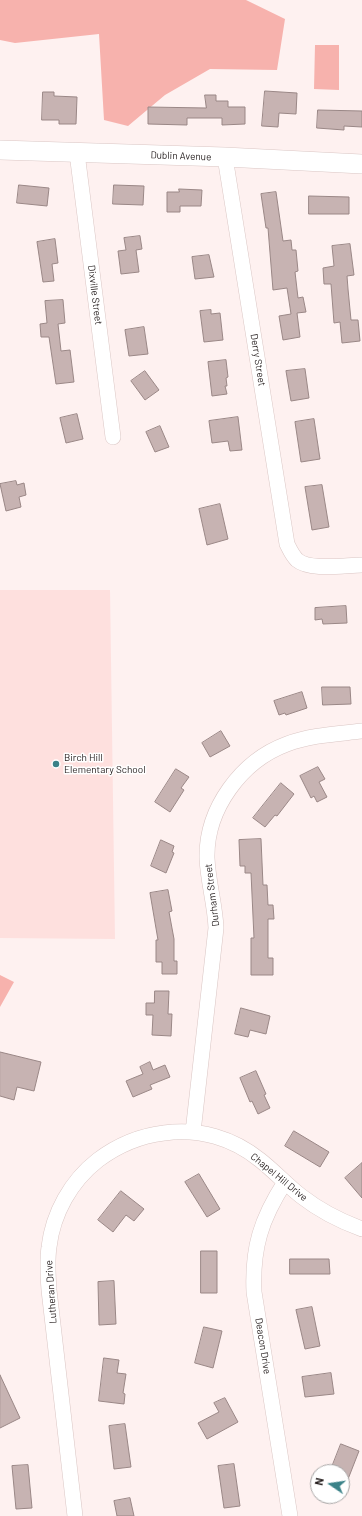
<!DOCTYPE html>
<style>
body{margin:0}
#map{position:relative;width:362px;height:1516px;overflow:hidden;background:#fef1f0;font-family:Barlow,sans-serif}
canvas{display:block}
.north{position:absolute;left:310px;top:1464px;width:40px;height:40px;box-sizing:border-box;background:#fff;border:1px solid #a7a5a5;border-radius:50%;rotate:283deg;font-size:11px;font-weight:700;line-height:16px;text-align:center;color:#241d1d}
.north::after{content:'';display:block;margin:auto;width:14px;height:18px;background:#3a8288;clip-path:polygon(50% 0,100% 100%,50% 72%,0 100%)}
</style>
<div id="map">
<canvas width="362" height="1516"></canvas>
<div class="north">N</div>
</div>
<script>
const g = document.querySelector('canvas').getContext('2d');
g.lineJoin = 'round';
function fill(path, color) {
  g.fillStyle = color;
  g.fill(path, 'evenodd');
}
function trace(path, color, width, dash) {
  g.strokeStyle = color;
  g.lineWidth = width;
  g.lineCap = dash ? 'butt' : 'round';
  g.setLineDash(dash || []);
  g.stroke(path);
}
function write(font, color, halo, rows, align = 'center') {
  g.font = font + ' Barlow,sans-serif';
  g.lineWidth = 3;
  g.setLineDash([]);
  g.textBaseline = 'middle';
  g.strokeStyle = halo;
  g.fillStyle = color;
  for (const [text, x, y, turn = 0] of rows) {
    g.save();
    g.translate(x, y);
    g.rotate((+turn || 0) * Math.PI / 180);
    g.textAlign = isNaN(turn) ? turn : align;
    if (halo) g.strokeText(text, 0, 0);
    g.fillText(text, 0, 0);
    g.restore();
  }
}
fill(new Path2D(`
 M0 590H110L115 939 0 938Z`), '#fee0de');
fill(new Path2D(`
 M0 0H246L285 19 277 70 210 69 165 95 128 126 104 120 99 34 15 43 0 40Z
 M315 45H339V90L314 89Z
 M0 975 14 982 0 1007Z`), '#f7b2ad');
const building = new Path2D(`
 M265 91 297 93 296 114 279 113 278 127 262 126Z
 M43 92H54V96L77 97 76 124H59V120H42Z
 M205 95H216V101H228V107H245V124L222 125V118H187V125L148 124V107L206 108Z
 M318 110 362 111V127L344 126V130L317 128Z
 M19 185 49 188 47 206 17 203Z
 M114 185 144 186 143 205 113 204Z
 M179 189 202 190 201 206H180V212H167V192H179Z
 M276 192 283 241 291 240 292 250H296L298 271 295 272 298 298 303 297 306 312 297 313 300 337 283 340 279 316 291 314 287 288 273 290 268 228H266L261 194Z
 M309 196 349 197V214H309Z
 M140 236 142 249 136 250 139 272 121 274 118 251 126 250 124 238Z
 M55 239 58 263 52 264 54 281 43 282 37 242Z
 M350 244 354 275 347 276 348 289 351 320H358L360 341 342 343 340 322 334 323 331 284H324L323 268 334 266 332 246Z
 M209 255 214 277 195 279 192 257Z
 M63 300 65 323 58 324 61 351 70 350 74 382 56 384 49 337H41L40 324 47 323 45 301Z
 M211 310V314L220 313 223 340 204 342 200 311Z
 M144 327 148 354 129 356 125 330Z
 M226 360 228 377 226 378 227 386H225L227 394 212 396 208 362Z
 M305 369 309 398 291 401 286 371Z
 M145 371 159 390 145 400 131 381Z
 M77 414 83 439 66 443 60 418Z
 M238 417 242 450 230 451 228 441 212 443 209 421Z
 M314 419 320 459 301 462 295 422Z
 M160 426 169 447 155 452 146 432Z
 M16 481 17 485 24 483 26 495 19 497 21 507 6 511 0 484Z
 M322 485 329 527 312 530 305 487Z
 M220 504 228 539 207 545 199 509Z
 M346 606 347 623 323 624 322 619 315 620V608Z
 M322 687H350L351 704 323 705Z
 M302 692 307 708 286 715 285 713 279 715 274 701Z
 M221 731 230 746 210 757 202 743Z
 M318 767 325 779 319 782 327 797 317 802 314 796 311 798 300 776Z
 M176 769 189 777 181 788 184 790 170 812 155 802Z
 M281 783 294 794 277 816 275 815 265 827 253 818Z
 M261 839 263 885H267L268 905H273L274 919H268V958H273V975H251V938H254L251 873H245V866H240L239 840Z
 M161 840 174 846 172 852 174 853 166 873 151 866Z
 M168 890 172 911 169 912 174 939V961H177V974H162V962H156V940H158L150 893Z
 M155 991H169L168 1014H172L171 1036 152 1035 153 1015H146V1003H154Z
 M241 1008 270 1016 266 1034 250 1030 248 1037 235 1034Z
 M0 1052 41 1062 34 1091 17 1087 14 1100 0 1096Z
 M150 1062 153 1070 165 1065 170 1077 150 1085 152 1089 133 1097 126 1081 143 1074 140 1067Z
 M256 1071 266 1094 264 1095 270 1108 258 1114 252 1101 250 1102 240 1078Z
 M294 1131 329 1152 320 1167 285 1146Z
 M362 1163V1198L345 1178Z
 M199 1174 220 1209 207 1217 185 1182Z
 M121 1191 144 1209 134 1221 126 1215 113 1232 98 1220Z
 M201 1251H217V1293H201Z
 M290 1259H329L330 1274H290Z
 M114 1281 116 1324 99 1325 98 1282Z
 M312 1307 320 1346 305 1349 296 1310Z
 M204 1327 222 1331 213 1368 195 1363Z
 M104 1358 119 1360 117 1373 126 1374 123 1393 125 1394 124 1404 99 1401Z
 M331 1373 334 1394 305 1397 302 1377Z
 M0 1375 20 1418 0 1428Z
 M225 1398 238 1422 207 1439 198 1423 219 1412 214 1403Z
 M125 1424 131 1467 114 1469 109 1426Z
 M341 1444 359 1451 343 1492 342 1472H330Z
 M234 1464 240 1506 224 1508 218 1466Z
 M28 1465 32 1508 16 1509 12 1466Z
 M130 1498 134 1516H117L114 1501Z`);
fill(building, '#c7b3b2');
trace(building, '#9a8786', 1);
const minor = new Path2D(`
 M77 153 113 437
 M225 157 287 544C290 550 292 555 297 560 310 571 345 565 362 565
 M193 1132 216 928C215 904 208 882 207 858 206 809 241 761 287 744 311 735 337 734 362 731
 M285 1182C261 1219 252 1248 254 1292L290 1516
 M75 1516 49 1290C48 1276 47 1261 49 1247 53 1213 71 1181 98 1160 118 1145 139 1136 164 1133 199 1128 233 1138 260 1160 274 1171 287 1185 301 1196 319 1210 340 1221 362 1229`);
const tertiary = new Path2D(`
 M0 150 225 157 362 164`);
trace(minor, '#dac6c4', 16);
trace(tertiary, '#dac6c4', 20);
trace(minor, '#fff', 15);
trace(tertiary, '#fff', 19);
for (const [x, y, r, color] of [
 [56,764,4,"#3a8288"]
]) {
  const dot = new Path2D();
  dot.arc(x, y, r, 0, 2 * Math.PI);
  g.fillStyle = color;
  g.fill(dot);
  trace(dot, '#fff', 1.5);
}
write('10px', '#241d1d', '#fff', [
 ["Dublin Avenue",181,156,2],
 ["Dixville Street",95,295,83],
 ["Derry Street",258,360,81],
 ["Durham Street",212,895,-97],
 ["Chapel Hill Drive",279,1177,39],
 ["Lutheran Drive",51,1292,-94],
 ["Deacon Drive",263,1346,81]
]);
write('10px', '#241d1d', '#fff', [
 ["Birch Hill",64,758],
 ["Elementary School",64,770]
], 'left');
</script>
